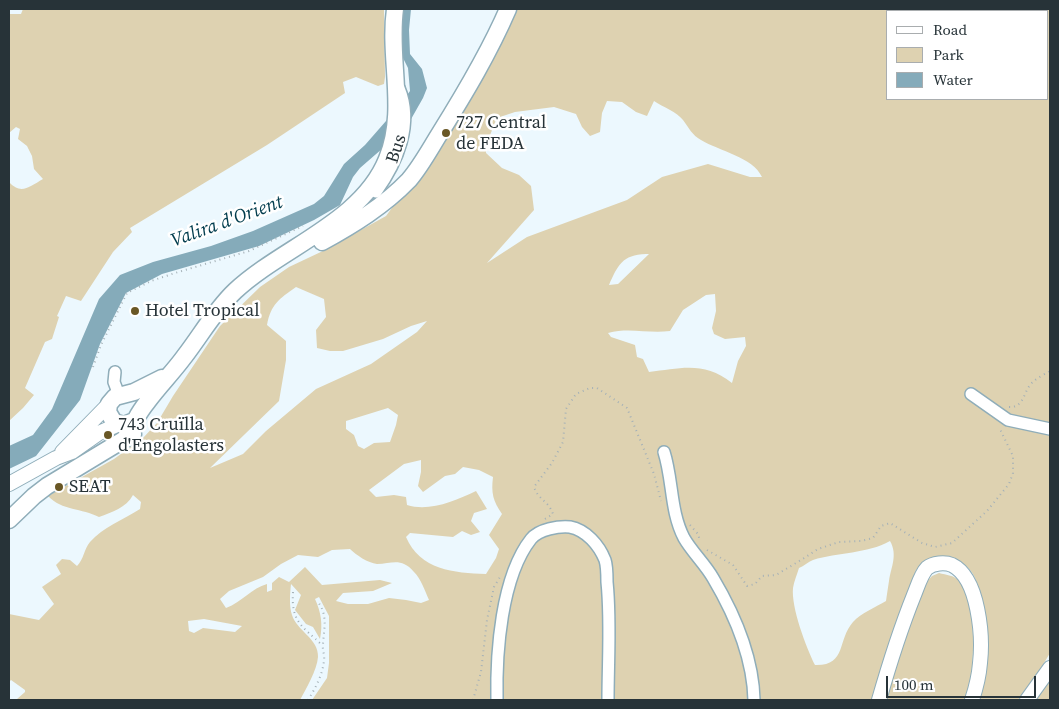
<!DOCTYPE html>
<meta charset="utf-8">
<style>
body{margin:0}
#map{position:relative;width:1059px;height:709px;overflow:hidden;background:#ecf8fe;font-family:"Source Serif 4",serif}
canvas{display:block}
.frame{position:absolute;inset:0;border:10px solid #273338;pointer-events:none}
.legend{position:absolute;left:886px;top:10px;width:162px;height:90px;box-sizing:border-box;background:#fff;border:1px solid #a9adaf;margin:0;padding:6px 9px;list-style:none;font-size:15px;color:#273338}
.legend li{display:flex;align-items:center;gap:10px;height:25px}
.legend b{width:25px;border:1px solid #a9adaf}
.scale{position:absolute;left:886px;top:676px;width:150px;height:22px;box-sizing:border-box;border:2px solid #273338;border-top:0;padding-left:6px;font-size:15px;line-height:18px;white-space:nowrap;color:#273338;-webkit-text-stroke:4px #fff;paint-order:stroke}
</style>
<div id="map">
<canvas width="1059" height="709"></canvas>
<div class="frame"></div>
<ul class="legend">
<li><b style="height:6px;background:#fff"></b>Road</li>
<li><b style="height:14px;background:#ded2b1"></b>Park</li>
<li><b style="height:14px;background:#85abba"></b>Water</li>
</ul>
<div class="scale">100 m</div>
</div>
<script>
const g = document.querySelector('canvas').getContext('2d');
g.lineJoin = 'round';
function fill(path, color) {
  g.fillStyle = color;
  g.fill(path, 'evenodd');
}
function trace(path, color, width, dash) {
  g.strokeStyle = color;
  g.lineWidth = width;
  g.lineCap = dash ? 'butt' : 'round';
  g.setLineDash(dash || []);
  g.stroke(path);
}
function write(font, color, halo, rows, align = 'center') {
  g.font = font + ' "Source Serif 4",serif';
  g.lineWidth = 5;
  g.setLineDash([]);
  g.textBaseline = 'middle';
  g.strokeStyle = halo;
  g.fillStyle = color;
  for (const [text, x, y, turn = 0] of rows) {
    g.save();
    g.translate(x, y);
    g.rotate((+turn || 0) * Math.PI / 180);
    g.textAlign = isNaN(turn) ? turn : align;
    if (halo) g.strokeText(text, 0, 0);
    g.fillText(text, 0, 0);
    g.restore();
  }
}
fill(new Path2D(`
 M23 9H384L385 77 384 84 378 86 356 77 343 82 345 93 267 145 130 228 132 232 113 252 81 301 66 296 57 316 59 317 52 339 45 342 25 388 34 395 23 408 9 421V182C21 195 29 187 43 179L34 169 32 156 27 146 18 139 20 129 16 127 9 133V14H21Z
 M512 9H1050V653L1035 678 1018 700H979C982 692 984 683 986 674 989 653 985 586 970 570 963 561 954 558 943 560 932 562 924 562 916 570L894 630 873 700H312L327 678 329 663V616L319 597 315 599C321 612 323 624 320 639L313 627 306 624 295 610 301 595 291 584C290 594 289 606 292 615 297 631 319 639 318 657 317 670 306 689 300 700H18L17 699 25 692V690L11 680 9 682V614L39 620 54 604 42 587 61 574 56 565 62 559 70 560 77 566C84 559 84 549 90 542 102 528 124 519 140 509L141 502 133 495C126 508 112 512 99 517 82 508 62 511 48 496L114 459 143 438 157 423 173 396 220 326 260 287 289 267 325 250 386 216 436 148ZM888 11H1048V99H888ZM607 101 622 102 636 112 647 116 654 101C663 107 677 112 683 120 689 128 692 135 701 140 719 151 753 157 762 177H750L708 164 662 177 627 200 527 237 487 263 534 210 531 186 519 175 502 168 486 153V145L497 118 515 112 554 107 576 114 582 127 590 136 600 132 602 113ZM646 254H649L618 284 609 285C618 265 622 255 646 254ZM296 287 324 299 326 317 316 330 317 348 330 351H343L383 339 411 326 427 321 417 332 371 364 316 389 266 431 243 454 210 468 279 401 286 360V341L267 325C271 304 279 299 296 287ZM715 294 716 311 712 328 714 334 725 339 745 337 746 346 738 361 732 383C705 361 681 368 649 372L643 359 637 357 635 345 611 337 608 333C630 327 648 334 670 331L683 310 706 295ZM388 408 398 415 396 425 390 442 374 443 364 449 358 446 354 435 346 429V421ZM421 460V472L418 486 423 492 445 476 455 474 463 467 479 470 493 477C491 493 493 501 502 514L489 535 499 549 496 558 486 574C454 573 420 570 406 537L410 533 453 537 462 531 471 535 480 532 471 521 474 513 487 509 476 491C455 501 429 512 407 505L406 497 394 495 376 497 369 490 404 464ZM890 541C898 555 891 567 889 581 888 587 887 594 886 601 876 607 861 613 853 622 837 640 847 666 815 665 806 647 791 607 793 588 794 581 797 575 799 568 804 566 808 562 813 560 838 552 867 554 890 541ZM350 549C356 555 368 563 377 564 392 564 401 557 414 572 421 579 425 591 429 600L421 603 406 600 389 598 368 604H348L336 601 343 593 373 591 392 583 380 580 322 585 305 567 289 582 279 577 272 583V590L267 592V584C252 588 242 602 226 608L220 599 229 591 263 577 281 564 298 555 318 557 332 550ZM204 619 242 626 235 632 203 628 194 633 189 631 188 621Z
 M939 573C946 575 955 575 960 582 978 605 975 673 966 700H884L891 676 924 585 932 576Z
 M1050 676V700H1033Z`), '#ded2b1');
fill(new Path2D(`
 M402 9H411L409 30 410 54 422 69 427 88 423 98 406 128 360 168 353 177 340 205 314 220 259 246 162 274 126 293 100 344 80 400 36 456 9 469V446L33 435 52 409 99 299 120 275 153 262 211 246 253 231 314 204 324 196 344 164 365 145 400 105 410 91 408 68 400 52Z`), '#85abba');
const minor = new Path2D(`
 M376 192C397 163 414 124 399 88
 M115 372 114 382 119 395
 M971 394 1008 420 1050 429
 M664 452C673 480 670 511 684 538 692 552 705 564 713 578 735 615 753 657 754 700
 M497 700C496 653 501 577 531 539 539 529 559 526 570 527 586 530 599 545 605 560 607 566 607 575 607 582 611 621 608 661 608 700`);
const major = new Path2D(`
 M62 452 109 404
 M9 484 56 458 72 452 99 433 119 424
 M879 700C889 665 900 630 914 595 917 588 921 574 927 568 933 563 945 562 952 565 979 578 983 637 980 663 979 676 976 688 972 700
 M1027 700 1050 668`);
const highway = new Path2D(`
 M322 242C353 225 384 206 409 180 421 166 430 149 440 133 465 93 489 53 508 9
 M134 421 124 425 114 422 108 412 109 404 115 397 134 392 162 378
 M125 438C131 432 132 426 136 419 139 413 144 406 148 401 160 385 173 372 184 357 201 335 215 310 235 291 282 247 362 222 387 159 407 110 388 59 395 9
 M9 520 34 496 47 486 133 434`);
trace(minor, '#8fadb9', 14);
trace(major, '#8fadb9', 16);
trace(highway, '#8fadb9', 19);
trace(new Path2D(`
 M93 367 101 345 127 293 151 281 175 273 249 251 303 226
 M1009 407C1025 408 1023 390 1033 382 1037 378 1045 374 1050 371
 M545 519 553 514C548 500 539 501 534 487L552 463 563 442 566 409 576 394 590 388H597L627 408 654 474 661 501
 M690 525 698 534 700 541
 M707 550 733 565 747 586 755 584 762 576 776 575 801 560 818 549 839 542 861 541 873 538 881 526 890 523 922 543 935 547 952 543 987 511 1009 484 1013 473V456L999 427
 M293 592C291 622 302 626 322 645
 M308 700C315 689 323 674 324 660 325 655 322 650 323 644 324 629 328 615 318 602
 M473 700 481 672 487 620 494 587 500 577`), '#a5b1b7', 2, [1, 4]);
trace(minor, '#fff', 11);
trace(major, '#fff', 14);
trace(highway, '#fff', 16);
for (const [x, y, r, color] of [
 [446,133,5,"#695725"],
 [135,311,5,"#695725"],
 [108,435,5,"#695725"],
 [59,487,5,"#695725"]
]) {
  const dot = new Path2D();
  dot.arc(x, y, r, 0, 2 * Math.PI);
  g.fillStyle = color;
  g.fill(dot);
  trace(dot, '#fff', 2);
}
write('18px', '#273338', '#fff', [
 ["727 Central",456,123],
 ["de FEDA",456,144],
 ["Hotel Tropical",145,311],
 ["743 Cruïlla",118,425],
 ["d'Engolasters",118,446],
 ["SEAT",69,487]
], 'left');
write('18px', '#273338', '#fff', [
 ["Bus",397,149,-72]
]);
write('italic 19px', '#013c4d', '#fff', [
 ["Valira d'Orient",227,222,-20]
]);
</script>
